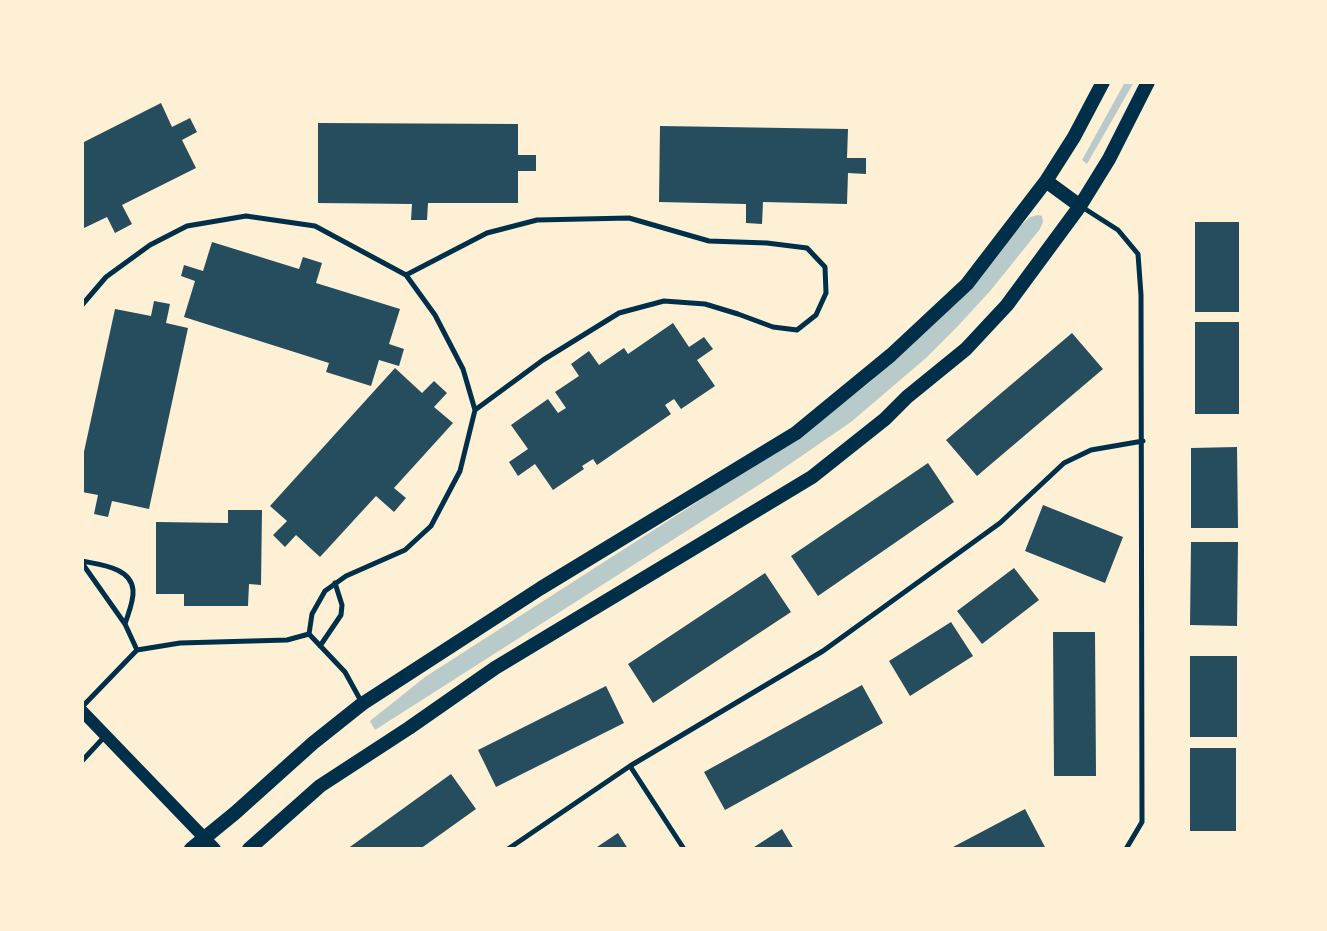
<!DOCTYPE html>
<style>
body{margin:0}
#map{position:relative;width:1327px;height:931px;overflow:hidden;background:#fdf0d5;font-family:Jost,sans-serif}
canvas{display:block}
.frame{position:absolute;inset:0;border:84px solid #fdf0d5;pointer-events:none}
</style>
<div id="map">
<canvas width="1327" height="931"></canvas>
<div class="frame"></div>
</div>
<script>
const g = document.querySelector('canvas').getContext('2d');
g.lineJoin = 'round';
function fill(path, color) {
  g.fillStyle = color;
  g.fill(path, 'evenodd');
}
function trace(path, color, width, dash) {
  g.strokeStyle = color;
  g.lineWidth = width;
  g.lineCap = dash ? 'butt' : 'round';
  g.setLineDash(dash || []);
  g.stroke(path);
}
fill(new Path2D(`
 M1125 82H1134L1087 164 1082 160Z
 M1038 215 1042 216 1043 222 1040 229 991 290 957 327 926 358 851 422 768 479 375 730 370 721 425 677 688 508 820 421 869 383 952 307 1020 226 1030 217Z`), '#b9caca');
fill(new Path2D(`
 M161 103 172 127 190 118 197 132 182 140 196 168 122 205 132 224 115 233 107 217 82 229V143Z
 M318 123 518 124V155H536V171H518V203H428L427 220H411L412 204 318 203Z
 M660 126 848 129 847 158H866V174L848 173 847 204 763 202 762 224 746 223V204L659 202Z
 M1195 222H1239V312H1195Z
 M212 242 299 269 303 257 322 263 316 283 400 309 389 344 404 349 399 366 379 360 371 386 326 372 329 363 184 317 195 281 181 276 184 265 203 271Z
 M154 301 170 304 166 323 188 328 149 509 112 501 108 517 94 514 98 495 82 492V461L115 309 151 316Z
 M1195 322H1239V414H1195Z
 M673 323 689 347 704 337 713 349 697 360 715 386 681 409 674 399 665 405 671 414 597 465 593 459 582 466 584 469 553 490 535 464 518 476 509 462 528 449 511 425 548 399 558 413 566 408 555 392 579 376 571 364 589 351 599 365 624 348 628 354Z
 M1072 333 1103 369 977 476 946 440Z
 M395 368 422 393 434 381 447 393 434 407 453 423 394 488 406 498 394 512 376 496 320 557 296 535 285 547 273 535 287 521 270 506Z
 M1237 447 1238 528H1191V448Z
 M928 463 954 502 818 596 791 556Z
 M1043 505 1123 537 1105 583 1025 551Z
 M228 510H262L261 585 249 584 248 606H184V594H156V522L228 523Z
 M1191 542H1238L1237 626 1190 625Z
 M1014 568 1039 600 982 644 957 611Z
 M765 573 791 612 653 703 628 664Z
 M951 622 973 656 910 696 889 661Z
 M1053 632H1095L1096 776H1054Z
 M1190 656H1237V737H1190Z
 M862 685 883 723 725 810 704 772Z
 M606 686 624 723 496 787 478 750Z
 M1190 748H1236V831H1190Z
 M451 774 476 809 420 849H347Z
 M1025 809 1046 849H954L953 847Z
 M782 829 794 849H751Z
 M618 833 628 849H594Z`), '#264d5e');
trace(new Path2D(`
 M1082 207 1118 230 1138 254 1141 295 1142 822 1126 849
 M406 275 487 233 537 220 629 218 709 241 767 243 807 248 825 267 826 293 816 315 797 330 773 327 738 314 705 304 664 301 619 313 543 360 475 410
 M82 305 106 277 150 245 187 226 246 216 315 226 406 275 435 315 463 369 475 410 460 471 431 526 405 550 346 576 325 591 312 614 309 634
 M82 561C100 565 131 567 133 590 134 601 128 614 125 624
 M82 563 125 624 137 650
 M320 646 341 615 342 605 335 583
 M82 707 137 650 180 643 287 640 309 634 345 672 361 701
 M82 761 106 735
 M630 766 684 849
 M508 849 630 766 823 651 1000 523 1064 463 1091 450 1143 441`), '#003049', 5);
trace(new Path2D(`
 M82 711 215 849`), '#003049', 12);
trace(new Path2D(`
 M1046 181 1080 206
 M191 849 235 813 313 743 362 704 541 588 796 433 891 355 967 284 1046 181 1074 137 1103 82
 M249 849 320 786 409 728 495 668 812 477 885 419 907 397 966 349 1007 305 1080 206 1109 159 1148 82`), '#003049', 14);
</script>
